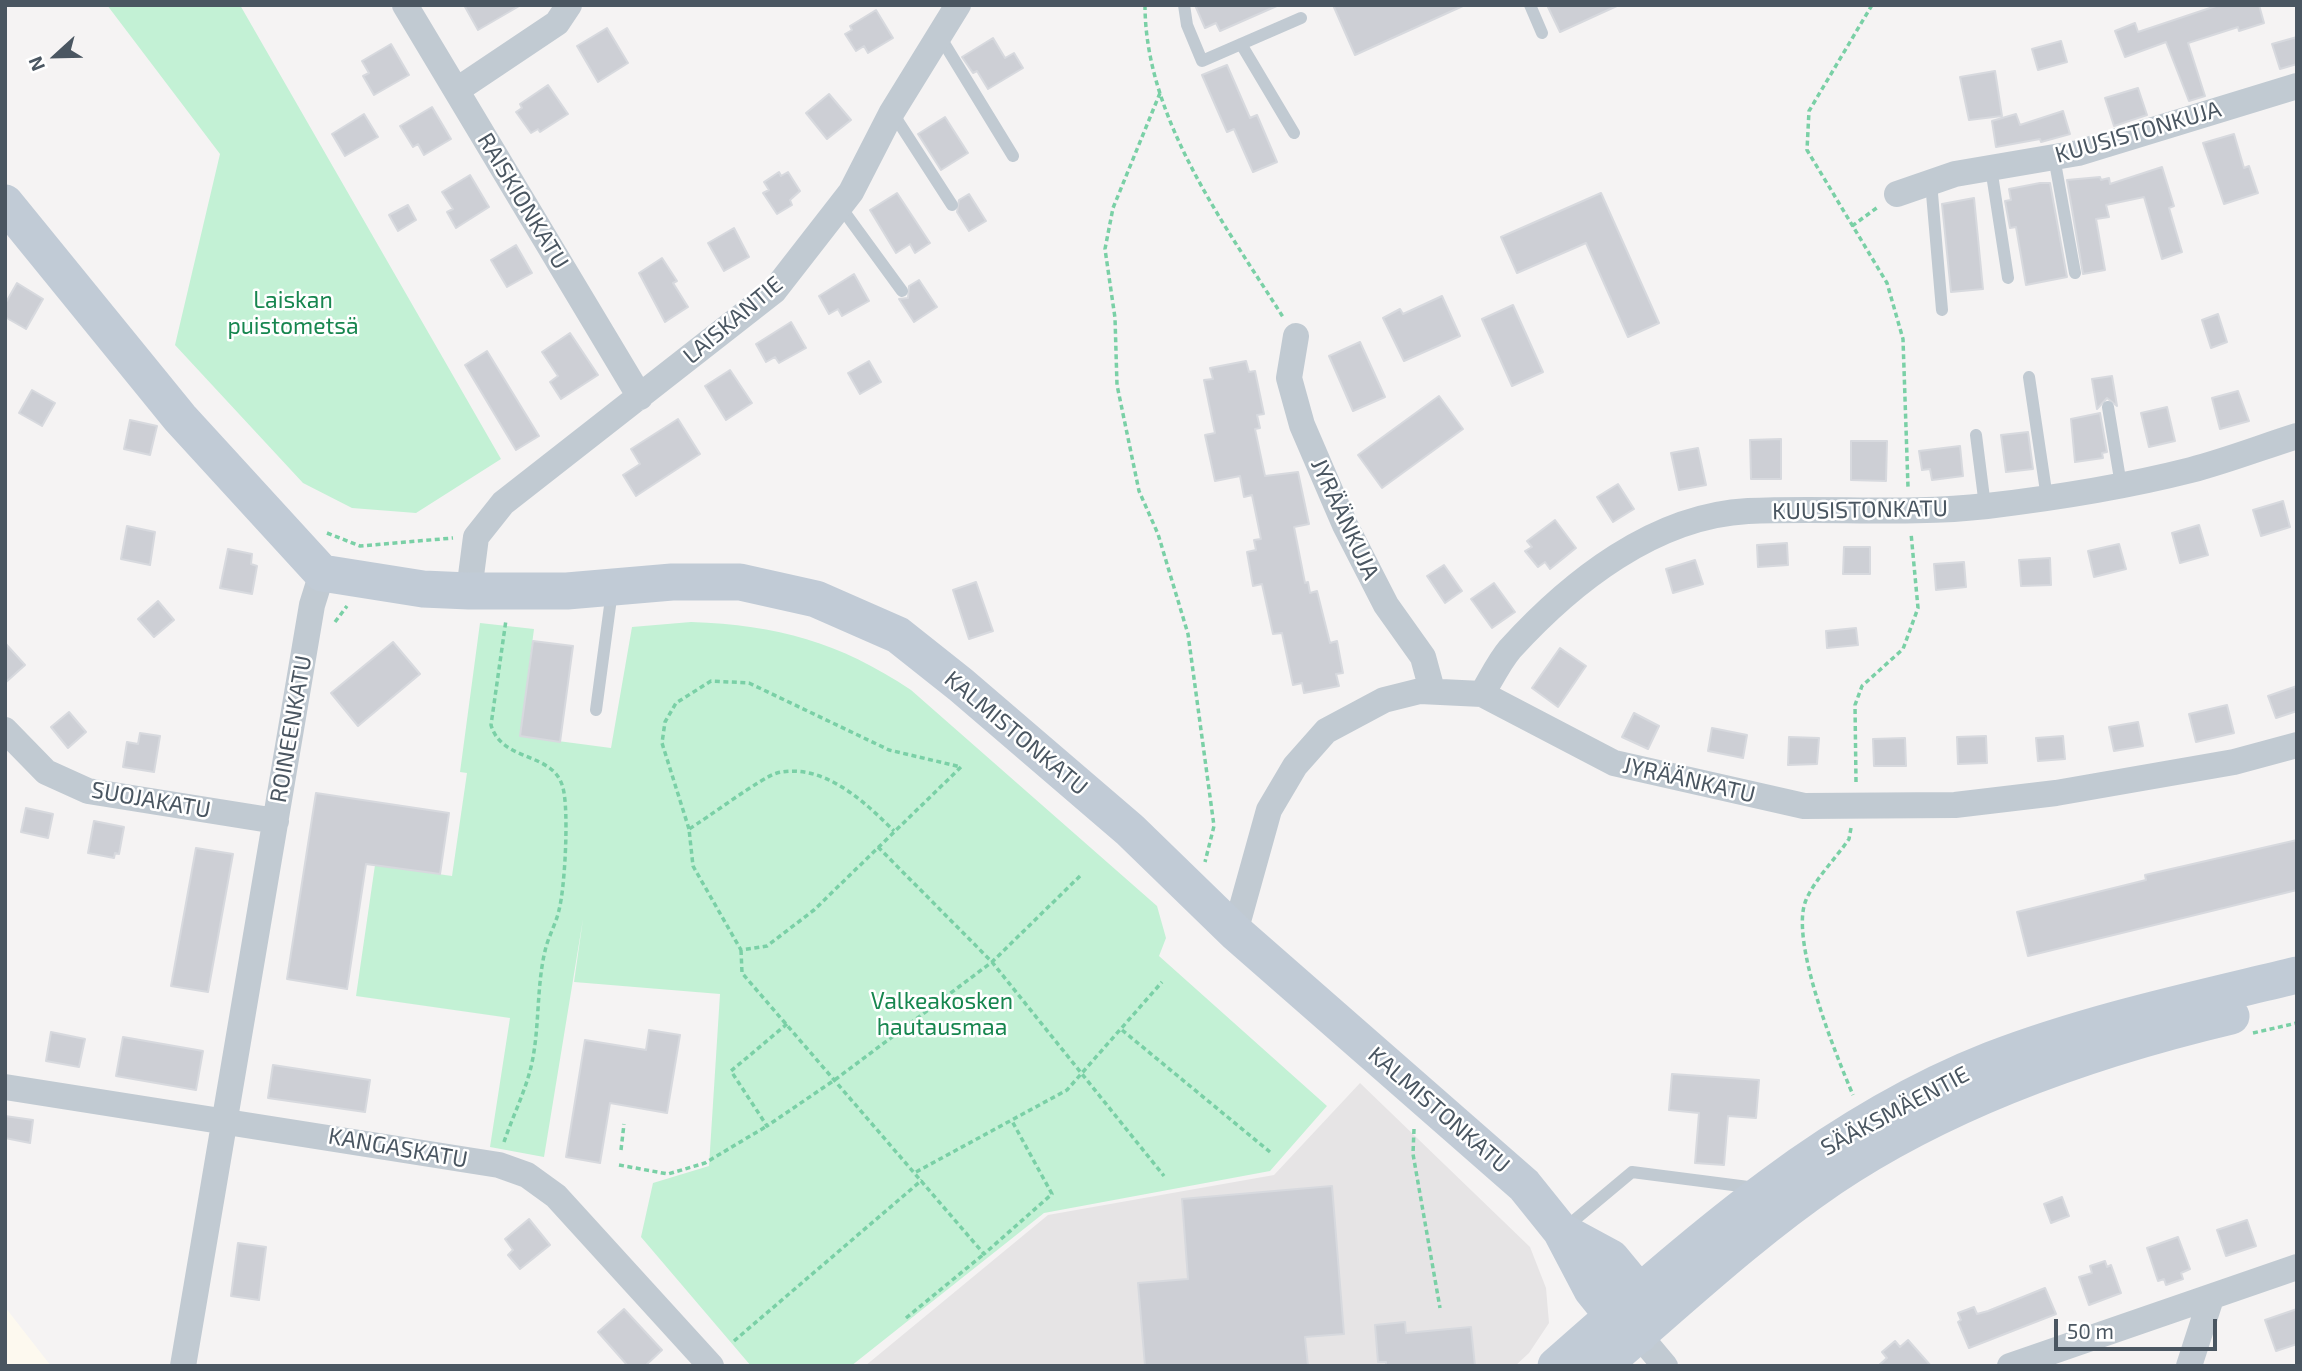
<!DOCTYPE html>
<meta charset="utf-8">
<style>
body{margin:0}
#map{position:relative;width:2302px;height:1371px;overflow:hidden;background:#f5f3f3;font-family:"Exo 2",sans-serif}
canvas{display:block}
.frame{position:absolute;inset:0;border:7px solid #4a5661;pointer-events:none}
.north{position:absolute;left:21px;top:21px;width:70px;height:70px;-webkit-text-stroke:5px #fff;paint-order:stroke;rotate:248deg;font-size:19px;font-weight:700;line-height:28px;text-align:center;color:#4a5661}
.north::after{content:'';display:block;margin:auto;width:24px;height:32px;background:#4a5661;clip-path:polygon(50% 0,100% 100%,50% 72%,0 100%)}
.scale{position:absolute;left:2054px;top:1319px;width:163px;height:32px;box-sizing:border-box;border:4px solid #4a5661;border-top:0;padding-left:9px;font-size:21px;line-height:24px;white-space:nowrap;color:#4a5661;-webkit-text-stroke:5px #fff;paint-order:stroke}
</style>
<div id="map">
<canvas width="2302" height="1371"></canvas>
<div class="frame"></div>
<div class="north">N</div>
<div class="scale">50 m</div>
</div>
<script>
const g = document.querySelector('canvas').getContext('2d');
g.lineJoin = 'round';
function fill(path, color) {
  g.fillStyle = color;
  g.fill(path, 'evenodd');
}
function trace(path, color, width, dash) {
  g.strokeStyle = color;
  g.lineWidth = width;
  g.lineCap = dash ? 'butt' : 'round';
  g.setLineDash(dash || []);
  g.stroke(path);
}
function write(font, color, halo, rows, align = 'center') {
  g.font = font + ' "Exo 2",sans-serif';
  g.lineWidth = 5;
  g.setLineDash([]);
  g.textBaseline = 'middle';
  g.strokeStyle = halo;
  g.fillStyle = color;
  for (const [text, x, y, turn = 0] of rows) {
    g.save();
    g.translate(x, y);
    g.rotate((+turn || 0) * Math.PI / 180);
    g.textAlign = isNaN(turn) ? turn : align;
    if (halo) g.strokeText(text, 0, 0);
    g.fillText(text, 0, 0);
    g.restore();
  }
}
fill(new Path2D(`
 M5 1307 51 1366H5Z`), '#fdf9ef');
fill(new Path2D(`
 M1360 1083 1530 1247 1546 1288 1549 1323 1529 1353 1515 1366H865L1048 1215 1274 1175Z`), '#e6e4e5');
fill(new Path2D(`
 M107 5H240L501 459 416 513 352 508 303 483 175 345 220 154Z
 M691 622C778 625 839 642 911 690L1157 906 1166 938 1159 956 1327 1106 1270 1171 1044 1213 851 1366H751L641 1237 653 1183 709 1166 720 994 574 982 583 919 544 1157 490 1147 510 1018 356 996 375 865 452 876 467 773 460 772 480 623 534 629 520 736 611 748 632 627Z`), '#c3f1d5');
const building = new Path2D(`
 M464 5H521L478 30Z
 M1195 5H1279L1220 31 1216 23 1205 28Z
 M1333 5H1465L1355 55Z
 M1547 5H1619L1560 32Z
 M2219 5H2259L2264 23 2239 31 2238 27 2188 43 2205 96 2189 101 2166 42 2125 57 2115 31 2135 23 2138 32Z
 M876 10 893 38 868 53 864 46 856 51 845 34 852 30 850 26Z
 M607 28 628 63 598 82 577 46Z
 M2297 37V64L2280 69 2272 44Z
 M993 38 1005 58 1014 53 1023 68 988 89 977 71 973 73 962 57Z
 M2061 41 2067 62 2038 70 2032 49Z
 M391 44 409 75 374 95 363 76 369 73 362 61Z
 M1227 65 1250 118 1257 115 1277 162 1253 172 1234 129 1227 132 1202 75Z
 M1995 71 2002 116 1969 120 1960 77Z
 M548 85 568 114 540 132 538 129 531 133 516 112 522 108 520 104Z
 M2138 88 2147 115 2114 126 2105 98Z
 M829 94 851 120 827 139 806 113Z
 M432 107 451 139 424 155 418 144 413 147 400 126Z
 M2063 111 2070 134 2041 142 2040 139 1996 147 1992 121 2016 114 2020 125Z
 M364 114 378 137 345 156 332 134Z
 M945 117 968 153 941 170 918 134Z
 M2234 134 2244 168 2249 166 2258 193 2224 204 2203 143Z
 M2162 167 2174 206 2169 208 2182 252 2162 259 2144 197 2106 205 2109 217 2096 219 2105 270 2083 274 2067 180 2100 177 2101 180 2109 178 2110 184Z
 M779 172 781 176 788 172 800 191 790 200 792 205 777 214 763 193 769 190 764 182Z
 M470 175 489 207 456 228 447 212 453 209 442 192Z
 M2040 183H2050L2067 277 2026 285 2016 227 2010 228 2005 201 2011 200 2009 189Z
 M897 193 930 243 915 253 910 244 896 253 870 210Z
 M1601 193 1659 323 1628 337 1586 243 1517 273 1501 237Z
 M969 194 986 221 969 231 957 212 959 200Z
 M1974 198 1983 289 1951 292 1942 204Z
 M408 205 416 220 398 231 389 215Z
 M734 228 749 257 724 271 708 243Z
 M516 245 532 273 507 287 491 260Z
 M662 258 677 281 673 283 688 307 665 322 639 273Z
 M854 274 869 301 842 316 838 309 829 314 819 296Z
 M919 280 937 307 914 322 899 299 908 298 909 286Z
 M17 283 43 299 26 329 5 317V304Z
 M1442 296 1460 336 1404 361 1383 318 1400 309 1403 314Z
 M1513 305 1543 372 1512 386 1482 319Z
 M2218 314 2227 342 2211 348 2202 320Z
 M791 322 806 348 779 363 775 357 766 362 756 344Z
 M570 333 598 375 561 399 550 382 558 376 542 352Z
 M1360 342 1385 397 1353 411 1329 356Z
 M487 351 539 436 516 450 465 365Z
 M869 361 881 382 860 394 848 373Z
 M1246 361 1249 372 1255 371 1264 414 1257 415 1260 428 1255 429 1265 476 1298 472 1309 524 1294 527 1305 583 1308 582 1310 593 1317 591 1330 643 1337 641 1343 673 1336 674 1339 686 1304 693 1302 683 1293 685 1282 633 1273 634 1262 584 1253 586 1247 552 1256 550 1254 540 1261 539 1252 495 1244 497 1240 476 1215 481 1205 435 1215 433 1204 380 1213 379 1210 368Z
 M730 370 752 403 726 420 705 386Z
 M2112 376 2117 406 2107 398 2097 409 2092 379Z
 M32 390 55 403 42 426 19 413Z
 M2238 391 2249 421 2220 429 2212 398Z
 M1439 396 1463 429 1382 488 1358 455Z
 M2167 407 2175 441 2149 447 2141 413Z
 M2100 413 2107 452 2102 453 2103 458 2075 462 2071 419Z
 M678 419 700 454 636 496 623 475 640 464 631 449Z
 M130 420 157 426 150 455 124 449Z
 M2028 432 2033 469 2006 472 2001 435Z
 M1781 439V479H1751L1750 440Z
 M1851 441H1887L1886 481 1851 480Z
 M1960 446 1963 476 1932 480 1930 469 1922 470 1919 451Z
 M1698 448 1706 485 1679 490 1671 453Z
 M1618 484 1634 509 1613 522 1597 497Z
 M2283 501 2290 527 2261 536 2253 510Z
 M1555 520 1576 548 1550 569 1545 562 1538 567 1525 551 1532 547 1527 541Z
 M2199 525 2208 555 2180 563 2172 533Z
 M127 526 155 532 150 565 121 559Z
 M1787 543 1788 565 1758 567 1757 545Z
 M2119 544 2126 569 2094 577 2088 551Z
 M1844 547H1870V574H1843Z
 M228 549 252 554 251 564 257 566 252 594 220 588Z
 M2050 558 2051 585 2021 586 2019 560Z
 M1695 560 1703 584 1673 593 1666 569Z
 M1964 562 1966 587 1936 590 1934 564Z
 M1444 565 1462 591 1445 603 1427 576Z
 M976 582 993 631 969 639 953 590Z
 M1494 583 1515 612 1492 628 1471 599Z
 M158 601 174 620 154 637 138 619Z
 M1856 628 1858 645 1827 648 1826 631Z
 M533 641 573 646 560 742 520 736Z
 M393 642 420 674 358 726 331 693Z
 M5 643 25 665 5 683Z
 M1560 648 1586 666 1558 707 1532 688Z
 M2297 686V711L2276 718 2268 696Z
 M2227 705 2234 733 2196 742 2189 714Z
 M69 712 86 732 68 748 51 727Z
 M1634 713 1659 726 1648 749 1622 737Z
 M2138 722 2143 746 2114 751 2109 727Z
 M1712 728 1747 735 1743 758 1708 751Z
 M140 733 160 736 154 772 123 767 127 742 138 744Z
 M1986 736 1987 763 1958 764 1957 737Z
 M2063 736 2065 759 2038 761 2036 738Z
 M1789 737 1819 738 1817 764 1788 765Z
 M1905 738 1906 766H1874L1873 739Z
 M316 793 449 813 440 874 366 864 347 989 287 979Z
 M26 808 53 814 48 838 21 832Z
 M94 821 124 827 119 854 115 853 114 858 88 853Z
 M2297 840V890L2028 956 2017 912 2146 880 2145 875Z
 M196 848 233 854 208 992 171 986Z
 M649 1030 680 1035 667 1113 610 1103 600 1163 566 1157 585 1040 646 1050Z
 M51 1032 85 1039 79 1067 46 1061Z
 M123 1037 203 1051 196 1090 116 1076Z
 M273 1065 370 1080 365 1112 268 1098Z
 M1672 1074 1759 1080 1756 1118 1728 1116 1724 1165 1695 1163 1699 1113 1669 1110Z
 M5 1116 33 1120 30 1143 5 1138Z
 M1332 1186 1344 1334 1305 1337 1308 1366H1145L1138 1283 1188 1279 1182 1199Z
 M2062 1197 2069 1216 2051 1223 2044 1204Z
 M529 1219 550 1245 520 1269 508 1255 513 1250 505 1239Z
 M2247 1220 2256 1246 2226 1256 2217 1230Z
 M2178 1237 2190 1269 2181 1273 2183 1279 2166 1285 2164 1279 2158 1281 2147 1248Z
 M238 1243 266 1247 259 1300 231 1296Z
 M2105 1261 2107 1267 2111 1265 2121 1293 2089 1305 2079 1277 2092 1273 2090 1266Z
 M2045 1288 2056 1314 1969 1348 1958 1322 1961 1320 1958 1313 1974 1307 1977 1314 1988 1311Z
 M624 1309 662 1350 645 1366H628L598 1332Z
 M2297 1309V1344L2276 1351 2265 1320Z
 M1405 1322 1406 1333 1471 1327 1475 1366H1386V1362H1378L1375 1325Z
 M1908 1340 1931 1366H1878L1887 1358 1882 1352 1895 1341 1900 1347Z`);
fill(building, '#cdcfd5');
trace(building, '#d7d9de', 2);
trace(new Path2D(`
 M1145 5C1145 118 1225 225 1283 317
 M1872 5 1809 111 1807 150 1887 283 1903 339 1908 487
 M1160 93 1113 208 1105 249 1115 318 1117 385 1139 491 1158 534 1188 634 1214 826 1205 862
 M1852 226 1878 207
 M327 533 360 546 453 538
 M335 622 347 606
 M1856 782 1855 705 1862 686 1903 649 1918 608 1911 533
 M1851 828 1849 839C1836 858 1815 879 1806 900 1789 940 1836 1055 1853 1095
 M689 829 662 743 665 722 676 703 711 681 749 683 889 750 961 767 814 910 767 946 741 950 693 866 689 829C706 819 762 777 777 773 823 762 865 802 894 831
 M878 847 992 962 1164 1176
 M741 950 742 973 984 1254 1052 1194 1012 1121
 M787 1024 731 1071 767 1126 836 1079 992 962 1080 876
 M1122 1030 1270 1152
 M2253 1033 2297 1023
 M1414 1129 1413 1154 1440 1308
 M504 1142C512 1118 525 1092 531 1067 540 1029 536 989 545 951 548 937 556 924 559 910 565 888 569 810 563 788 554 751 502 763 491 725L506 620
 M621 1150 624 1124
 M619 1165 668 1174 705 1163 767 1126
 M916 1172 1067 1090 1162 982
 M906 1318 984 1254
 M734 1341 922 1180`), '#7ad0a6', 3.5, [5, 3.5]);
trace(new Path2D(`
 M1184 5 1187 25 1202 61 1301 18
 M1530 5 1542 33
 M939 35 1013 156
 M1241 44 1294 133
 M892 112 952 205
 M2054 157 2075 273
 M1991 168 2008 278
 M1931 182 1942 310
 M840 206 902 291
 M2029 377 2047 498
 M2108 407 2121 485
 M1976 435 1985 506
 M596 710 612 591
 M1565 1228 1632 1172 1756 1188`), '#c1cad2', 12);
trace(new Path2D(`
 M405 5 640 397
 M457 90 557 23 569 5
 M1897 194 1955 174 2078 153 2297 86
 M1296 336 1289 378 1302 425 1345 525 1386 605 1423 657 1432 690
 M469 591 476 537 503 503 774 291 851 192 892 112 958 5
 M1482 694C1491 679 1499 662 1510 649 1571 582 1654 516 1748 511 1828 507 1907 515 1987 506 2055 498 2124 487 2191 470 2226 461 2262 447 2297 436
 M5 730 46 772 88 791 276 821
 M1235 932 1269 810 1295 766 1326 731 1384 700 1420 691 1482 694 1614 763 1804 806 1955 805 2056 793 2234 762 2297 745
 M5 1087 499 1165 527 1175 556 1196 711 1366
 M1639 1335 1665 1366
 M183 1366 312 605 322 573
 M2010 1366 2297 1267
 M2189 1366 2211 1298`), '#c1cad2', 26);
trace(new Path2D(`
 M5 203 180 418 322 573 423 589 469 591H567L672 582H740L816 599 898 635 961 685 1130 830 1235 932 1524 1185 1561 1231 1592 1290 1613 1316 1639 1335
 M1561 1231 1611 1258 1640 1293 1639 1316
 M1556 1366C1690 1248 1823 1126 1991 1060 2090 1022 2194 1000 2297 975
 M1602 1366C1677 1302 1749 1234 1831 1178 1950 1098 2092 1049 2231 1016`), '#c1cbd6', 37);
write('23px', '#4a5661', '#fff', [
 ["KUUSISTONKUJA",2138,132,-16],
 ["RAISKIONKATU",523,201,59],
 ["LAISKANTIE",733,320,-40],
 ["KUUSISTONKATU",1860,510,-1],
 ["JYRÄÄNKUJA",1345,519,65],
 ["ROINEENKATU",291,729,-80],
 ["KALMISTONKATU",1016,733,40],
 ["JYRÄÄNKATU",1689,780,13],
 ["SUOJAKATU",151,800,10],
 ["KALMISTONKATU",1439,1110,41],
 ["SÄÄKSMÄENTIE",1895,1111,-28],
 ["KANGASKATU",398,1148,10]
]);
write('23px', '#17864f', '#fff', [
 ["Laiskan",293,300],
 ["puistometsä",293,326],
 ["Valkeakosken",942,1001],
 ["hautausmaa",942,1027]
]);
</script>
